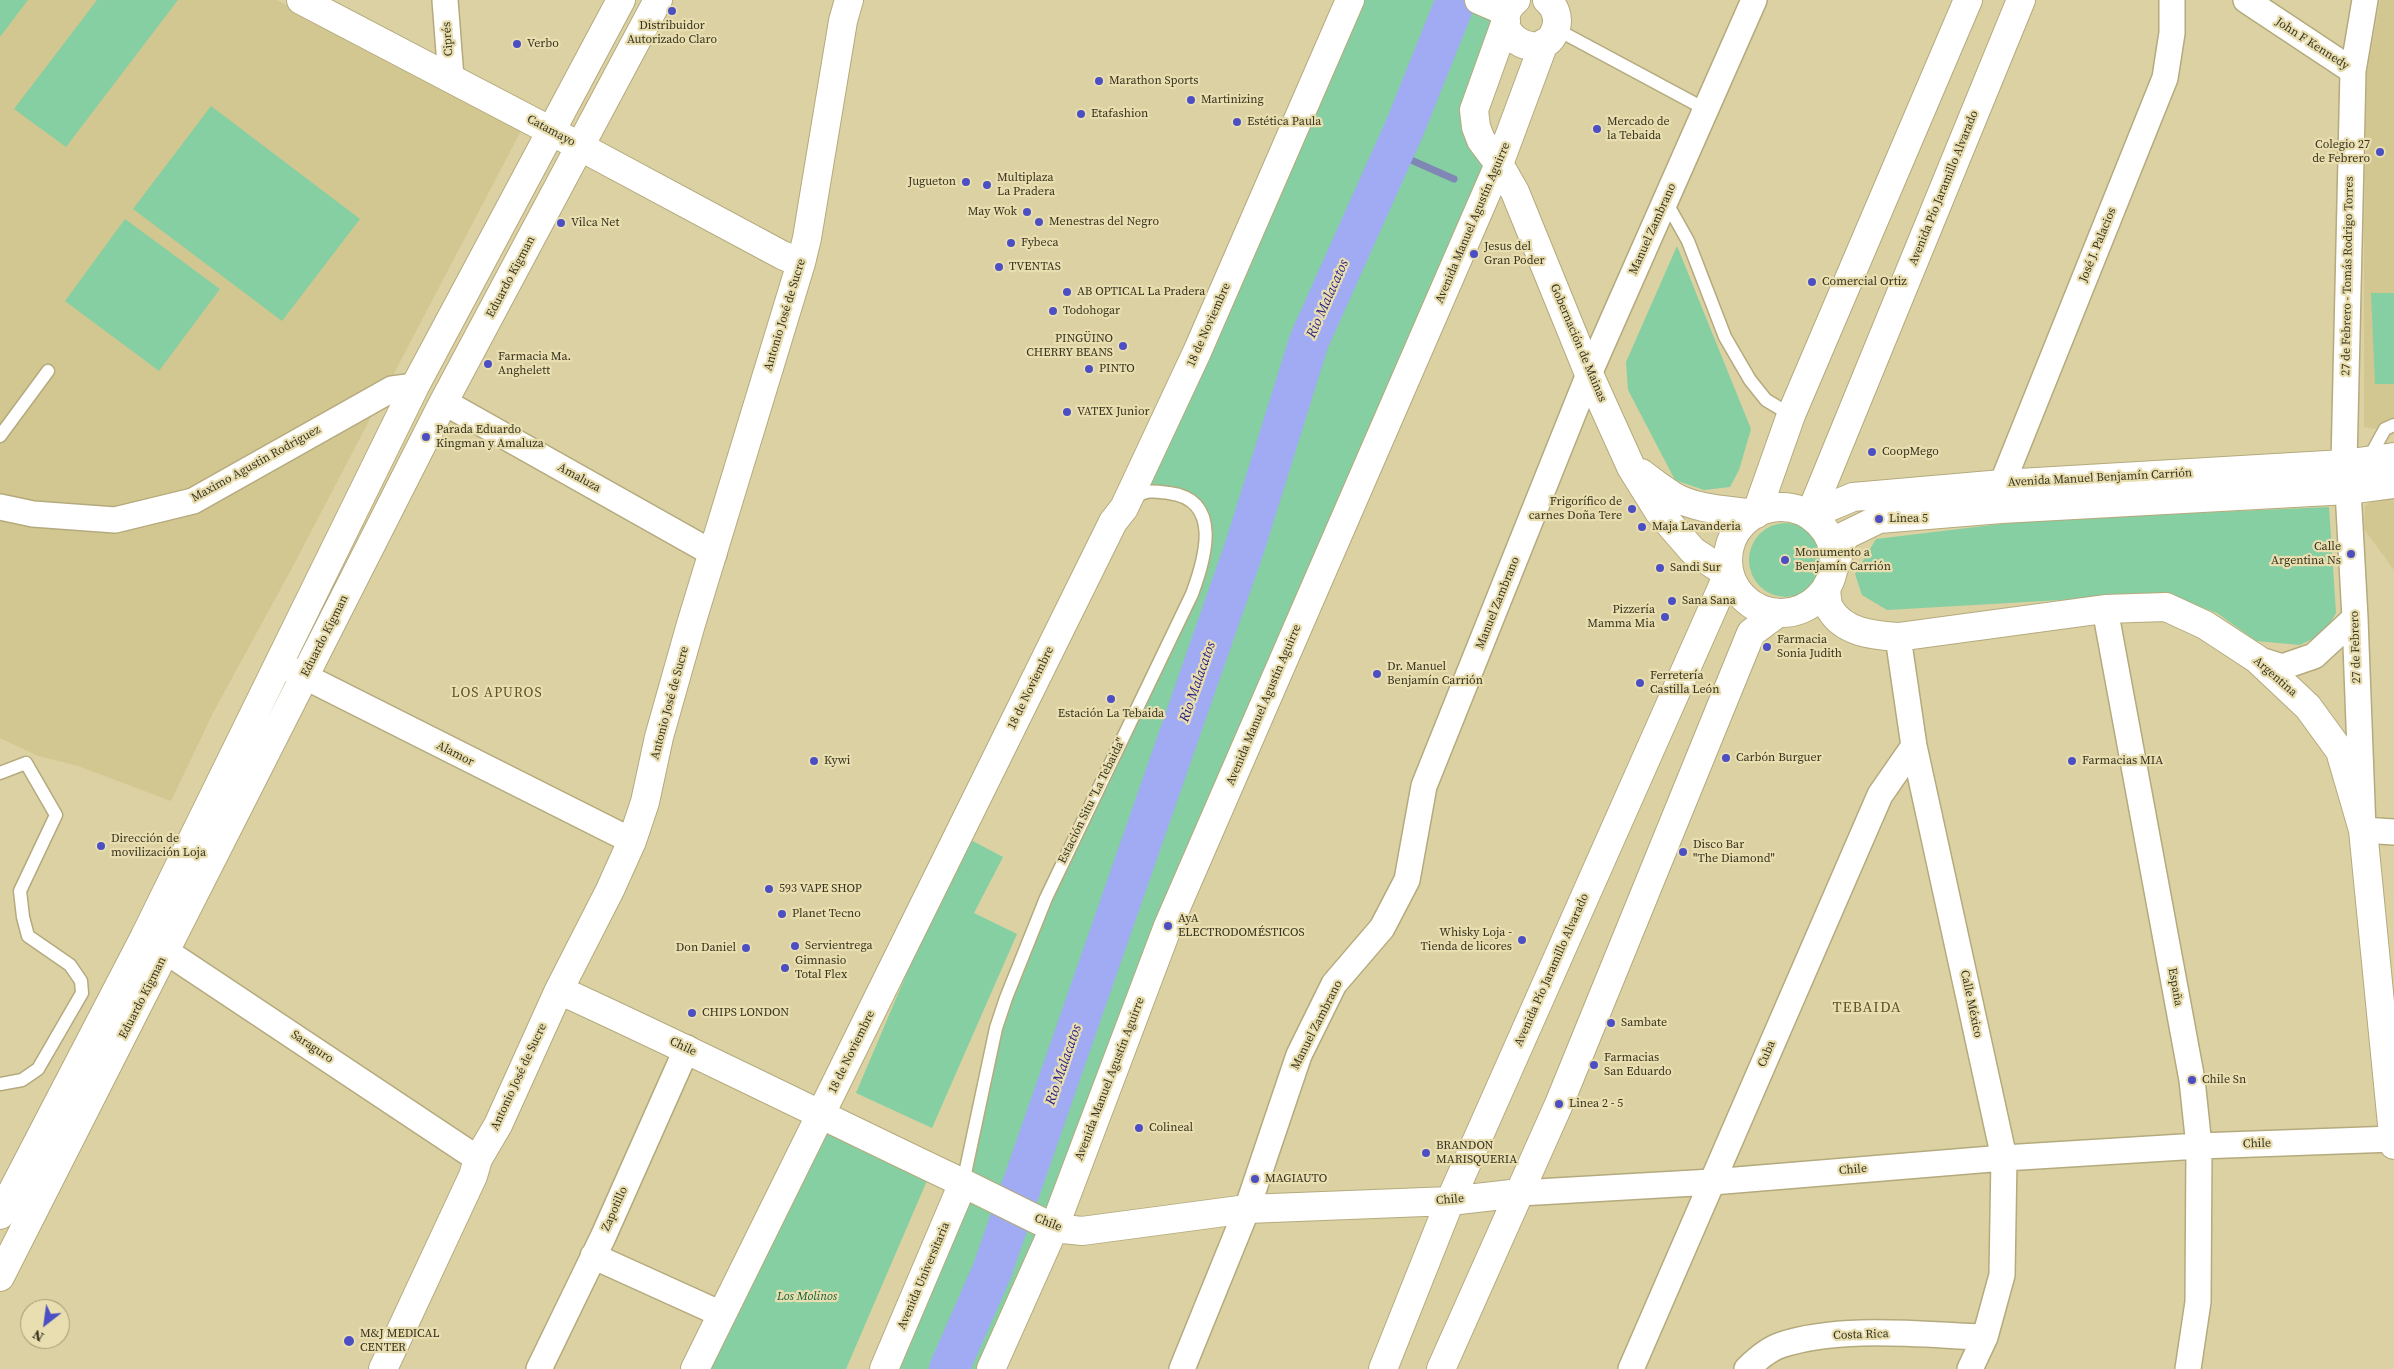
<!DOCTYPE html>
<meta charset="utf-8">
<style>
body{margin:0}
#map{position:relative;width:2394px;height:1369px;overflow:hidden;background:#dbd1a2;font-family:"Source Serif 4",serif}
canvas{display:block}
.north{position:absolute;left:20px;top:1299px;width:50px;height:50px;box-sizing:border-box;background:#e9deaf;border:1px solid #a29a76;border-radius:50%;rotate:210deg;font-size:14px;font-weight:700;line-height:20px;text-align:center;color:#373320}
.north::after{content:'';display:block;margin:auto;width:18px;height:22px;background:#4c4ec4;clip-path:polygon(50% 0,100% 100%,50% 72%,0 100%)}
</style>
<div id="map">
<canvas width="2394" height="1369"></canvas>
<div class="north">N</div>
</div>
<script>
const g = document.querySelector('canvas').getContext('2d');
g.lineJoin = 'round';
function fill(path, color) {
  g.fillStyle = color;
  g.fill(path, 'evenodd');
}
function trace(path, color, width, dash) {
  g.strokeStyle = color;
  g.lineWidth = width;
  g.lineCap = dash ? 'butt' : 'round';
  g.setLineDash(dash || []);
  g.stroke(path);
}
function write(font, color, halo, rows, align = 'center') {
  g.font = font + ' "Source Serif 4",serif';
  g.lineWidth = 4.5;
  g.setLineDash([]);
  g.textBaseline = 'middle';
  g.strokeStyle = halo;
  g.fillStyle = color;
  for (const [text, x, y, turn = 0] of rows) {
    g.save();
    g.translate(x, y);
    g.rotate((+turn || 0) * Math.PI / 180);
    g.textAlign = isNaN(turn) ? turn : align;
    if (halo) g.strokeText(text, 0, 0);
    g.fillText(text, 0, 0);
    g.restore();
  }
}
fill(new Path2D(`
 M0 0H277L522 129 292 568 213 713 171 801 78 766 38 756 0 738Z
 M2380 0H2394V432L2364 427V230L2367 73Z
 M2394 495V570L2364 529 2365 507 2374 497Z`), '#d3c791');
fill(new Path2D(`
 M0 0H28L0 37Z
 M97 0H178L66 147 14 109Z
 M1350 0H1516L1474 110 1491 155 991 1369H884L963 1183 1006 998 1192 594 1205 520 1175 494 1134 497Z
 M211 106 360 219 282 321 133 209Z
 M125 219 220 289 159 371 65 301Z
 M1677 246 1751 429 1739 470 1730 487 1704 490 1675 480 1628 390 1626 362Z
 M2371 293H2394V384H2375Z
 M2329 507 2336 613 2324 633 2300 645 2256 641 2217 613 2166 594 1887 610 1862 595 1855 574 1876 539 2034 520Z
 M1749 560a37 37 0 1 1 74 0a37 37 0 1 1-74 0Z
 M969 839 1003 857 974 913 1017 934 932 1128 856 1093 940 895Z
 M817 1123 929 1176 846 1369H702Z`), '#85cfa2');
trace(new Path2D(`
 M1393 152 1454 179`), '#8087b4', 7);
trace(new Path2D(`
 M949 1369 992 1271 1245 546 1309 341 1405 127 1456 0`), '#a0abf4', 40);
const service = new Path2D(`
 M1556 29 1705 109
 M1665 200 1688 241 1725 337 1750 380 1766 400 1791 415
 M0 436 48 371
 M2368 460 2385 429 2394 425
 M0 773 26 763 56 815 20 891 23 917 28 936 70 965 81 981 82 993 38 1069 22 1080 0 1084
 M963 1183 996 1028 1006 998 1046 898 1192 594C1205 559 1223 500 1169 493 1154 491 1145 489 1133 499`);
const minor = new Path2D(`
 M445 0 451 78
 M2246 0 2353 71
 M2365 0 2353 71 2344 464 2348 490 2355 618 2363 830 2394 832
 M444 402 714 554
 M2001 503 2002 484 2165 78 2172 33V0
 M0 507 33 514 115 520 193 501 392 389 415 386
 M2105 609 2192 1080 2199 1146 2198 1302 2188 1369
 M1898 637 1914 746 2004 1158 2002 1275 1985 1337 1970 1369
 M2257 659 2282 667 2314 656 2355 618
 M286 667 632 841
 M149 940 478 1159
 M1520 1193 1712 1182 2004 1158 2199 1146 2394 1139
 M593 1256 721 1314
 M539 1369 603 1237 687 1048
 M1182 1369 1247 1209 1299 1055 1334 984 1382 928 1407 880 1424 786 1589 374 1754 0
 M1631 1369 1880 795 1914 746
 M1747 1369C1756 1360 1769 1349 1781 1345 1841 1325 1923 1335 1985 1337`);
const tertiary = new Path2D(`
 M301 0 551 131 782 255 801 263
 M1826 590C1827 596 1827 605 1830 609 1844 633 1873 635 1898 637L2105 609 2166 607 2205 625 2257 659 2308 707 2340 751 2363 830 2394 1145
 M559 990C695 1052 828 1119 963 1183
 M0 1215 144 938 415 386 621 0
 M0 1277 442 405 658 0
 M383 1369 473 1176 478 1159 498 1125 559 990 610 890 632 841 645 802 659 737 691 624 801 263 807 238 843 21 849 0
 M695 1369 1113 522 1124 508 1197 352 1350 0`);
const secondary = new Path2D(`
 M1479 0 1507 12
 M1516 0C1480 30 1543 70 1556 28 1559 17 1555 7 1547 0
 M1506 21 1474 110 1476 127 1481 140 1499 164 1515 192 1589 374 1631 467 1659 512 1693 551 1728 574
 M1641 473C1651 481 1662 489 1673 496 1697 510 1729 510 1756 514
 M1810 515 1853 497 2002 484 2344 464 2394 457
 M1835 566 1844 536 1879 519 2001 509 2348 490 2394 484
 M1054 1228 1168 926 1499 164 1544 43`);
const primary = new Path2D(`
 M1728 560a53 53 0 1 1 106 0a53 53 0 1 1-106 0Z
 M1756 514 1791 415 1968 0
 M1810 515 2021 0
 M884 1369 963 1183 1054 1228 1082 1231 1247 1209 1450 1201 1520 1193
 M991 1369 1054 1228
 M1383 1369 1450 1201 1728 574
 M1441 1369 1559 1104 1751 633 1778 613`);
trace(service, '#b5aa7d', 15);
trace(minor, '#b5aa7d', 28);
trace(tertiary, '#b5aa7d', 30);
trace(secondary, '#b5aa7d', 30);
trace(primary, '#b5aa7d', 30);
trace(service, '#fff', 12);
trace(minor, '#fff', 25);
trace(tertiary, '#fff', 28);
trace(secondary, '#fff', 28);
trace(primary, '#fff', 28);
for (const [x, y, r, color] of [
 [672,11,5,"#4c4ec4"],
 [517,44,5,"#4c4ec4"],
 [1099,81,5,"#4c4ec4"],
 [1191,100,5,"#4c4ec4"],
 [1081,114,5,"#4c4ec4"],
 [1237,122,5,"#4c4ec4"],
 [1597,129,5,"#4c4ec4"],
 [2380,152,5,"#4c4ec4"],
 [966,182,5,"#4c4ec4"],
 [987,185,5,"#4c4ec4"],
 [1027,212,5,"#4c4ec4"],
 [1039,222,5,"#4c4ec4"],
 [561,223,5,"#4c4ec4"],
 [1011,243,5,"#4c4ec4"],
 [1474,254,5,"#4c4ec4"],
 [999,267,5,"#4c4ec4"],
 [1812,282,5,"#4c4ec4"],
 [1067,292,5,"#4c4ec4"],
 [1053,311,5,"#4c4ec4"],
 [1123,346,5,"#4c4ec4"],
 [488,364,5,"#4c4ec4"],
 [1089,369,5,"#4c4ec4"],
 [1067,412,5,"#4c4ec4"],
 [426,437,5,"#4c4ec4"],
 [1872,452,5,"#4c4ec4"],
 [1632,509,5,"#4c4ec4"],
 [1879,519,5,"#4c4ec4"],
 [1642,527,5,"#4c4ec4"],
 [2351,554,5,"#4c4ec4"],
 [1785,560,5,"#4c4ec4"],
 [1660,568,5,"#4c4ec4"],
 [1672,601,5,"#4c4ec4"],
 [1665,617,5,"#4c4ec4"],
 [1767,647,5,"#4c4ec4"],
 [1377,674,5,"#4c4ec4"],
 [1640,683,5,"#4c4ec4"],
 [1111,699,5,"#4c4ec4"],
 [1726,758,5,"#4c4ec4"],
 [814,761,5,"#4c4ec4"],
 [2072,761,5,"#4c4ec4"],
 [101,846,5,"#4c4ec4"],
 [1683,852,5,"#4c4ec4"],
 [769,889,5,"#4c4ec4"],
 [782,914,5,"#4c4ec4"],
 [1168,926,5,"#4c4ec4"],
 [1522,940,5,"#4c4ec4"],
 [795,946,5,"#4c4ec4"],
 [746,948,5,"#4c4ec4"],
 [785,968,5,"#4c4ec4"],
 [692,1013,5,"#4c4ec4"],
 [1611,1023,5,"#4c4ec4"],
 [1594,1065,5,"#4c4ec4"],
 [2192,1080,5,"#4c4ec4"],
 [1559,1104,5,"#4c4ec4"],
 [1139,1128,5,"#4c4ec4"],
 [1426,1153,5,"#4c4ec4"],
 [1255,1179,5,"#4c4ec4"],
 [349,1341,6,"#4c4ec4"]
]) {
  const dot = new Path2D();
  dot.arc(x, y, r, 0, 2 * Math.PI);
  g.fillStyle = color;
  g.fill(dot);
  trace(dot, '#e9deaf', 2);
}
write('12px', '#373320', '#e9deaf', [
 ["Distribuidor",672,26,"center"],
 ["Autorizado Claro",672,40,"center"],
 ["Verbo",527,44],
 ["Marathon Sports",1109,81],
 ["Martinizing",1201,100],
 ["Etafashion",1091,114],
 ["Estética Paula",1247,122],
 ["Mercado de",1607,122],
 ["la Tebaida",1607,136],
 ["Colegio 27",2370,145,"right"],
 ["de Febrero",2370,159,"right"],
 ["Multiplaza",997,178],
 ["La Pradera",997,192],
 ["Jugueton",956,182,"right"],
 ["May Wok",1017,212,"right"],
 ["Menestras del Negro",1049,222],
 ["Vilca Net",571,223],
 ["Fybeca",1021,243],
 ["Jesus del",1484,247],
 ["Gran Poder",1484,261],
 ["TVENTAS",1009,267],
 ["Comercial Ortiz",1822,282],
 ["AB OPTICAL La Pradera",1077,292],
 ["Todohogar",1063,311],
 ["PINGÜINO",1113,339,"right"],
 ["CHERRY BEANS",1113,353,"right"],
 ["Farmacia Ma.",498,357],
 ["Anghelett",498,371],
 ["PINTO",1099,369],
 ["VATEX Junior",1077,412],
 ["Parada Eduardo",436,430],
 ["Kingman y Amaluza",436,444],
 ["CoopMego",1882,452],
 ["Frigorífico de",1622,502,"right"],
 ["carnes Doña Tere",1622,516,"right"],
 ["Linea 5",1889,519],
 ["Maja Lavanderia",1652,527],
 ["Calle",2341,547,"right"],
 ["Argentina Ns",2341,561,"right"],
 ["Monumento a",1795,553],
 ["Benjamín Carrión",1795,567],
 ["Sandi Sur",1670,568],
 ["Sana Sana",1682,601],
 ["Pizzería",1655,610,"right"],
 ["Mamma Mia",1655,624,"right"],
 ["Farmacia",1777,640],
 ["Sonia Judith",1777,654],
 ["Dr. Manuel",1387,667],
 ["Benjamín Carrión",1387,681],
 ["Ferretería",1650,676],
 ["Castilla León",1650,690],
 ["Estación La Tebaida",1111,714,"center"],
 ["Carbón Burguer",1736,758],
 ["Kywi",824,761],
 ["Farmacias MIA",2082,761],
 ["Dirección de",111,839],
 ["movilización Loja",111,853],
 ["Disco Bar",1693,845],
 ["\"The Diamond\"",1693,859],
 ["593 VAPE SHOP",779,889],
 ["Planet Tecno",792,914],
 ["AyA",1178,919],
 ["ELECTRODOMÉSTICOS",1178,933],
 ["Whisky Loja -",1512,933,"right"],
 ["Tienda de licores",1512,947,"right"],
 ["Servientrega",805,946],
 ["Don Daniel",736,948,"right"],
 ["Gimnasio",795,961],
 ["Total Flex",795,975],
 ["CHIPS LONDON",702,1013],
 ["Sambate",1621,1023],
 ["Farmacias",1604,1058],
 ["San Eduardo",1604,1072],
 ["Chile Sn",2202,1080],
 ["Linea 2 - 5",1569,1104],
 ["Colineal",1149,1128],
 ["BRANDON",1436,1146],
 ["MARISQUERIA",1436,1160],
 ["MAGIAUTO",1265,1179],
 ["M&J MEDICAL",360,1334],
 ["CENTER",360,1348]
], 'left');
write('12px', '#373320', '#e9deaf', [
 ["Ciprés",448,39,-94],
 ["John F Kennedy",2312,44,33],
 ["Catamayo",551,131,28],
 ["Avenida Pío Jaramillo Alvarado",1944,188,-68],
 ["Avenida Manuel Agustín Aguirre",1473,223,-67],
 ["Manuel Zambrano",1653,229,-66],
 ["José J. Palacios",2098,245,-68],
 ["27 de Febrero - Tomás Rodrigo Torres",2348,276,-89],
 ["Eduardo Kigman",511,277,-62],
 ["Antonio José de Sucre",785,315,-73],
 ["18 de Noviembre",1209,325,-66],
 ["Gobernación de Mainas",1578,343,67],
 ["Maximo Agustin Rodriguez",256,464,-29],
 ["Amaluza",579,478,29],
 ["Avenida Manuel Benjamín Carrión",2100,478,-3],
 ["Manuel Zambrano",1498,603,-68],
 ["Eduardo Kigman",325,636,-63],
 ["27 de Febrero",2356,647,-92],
 ["Argentina",2275,677,41],
 ["18 de Noviembre",1031,688,-64],
 ["Antonio José de Sucre",670,703,-75],
 ["Avenida Manuel Agustín Aguirre",1264,705,-67],
 ["Alamor",455,754,27],
 ["Estación Situ \"La Tebaida\"",1092,801,-64],
 ["Avenida Pío Jaramillo Alvarado",1552,970,-66],
 ["España",2175,987,80],
 ["Eduardo Kigman",143,998,-63],
 ["Calle México",1971,1004,78],
 ["Manuel Zambrano",1317,1025,-63],
 ["Saraguro",312,1047,34],
 ["Chile",683,1047,25],
 ["18 de Noviembre",852,1052,-64],
 ["Cuba",1767,1054,-67],
 ["Antonio José de Sucre",519,1077,-65],
 ["Avenida Manuel Agustín Aguirre",1110,1079,-69],
 ["Chile",2257,1144,-2],
 ["Chile",1853,1170,-5],
 ["Chile",1450,1200,-5],
 ["Zapotillo",615,1209,-66],
 ["Chile",1048,1223,21],
 ["Avenida Universitaria",924,1276,-67],
 ["Costa Rica",1861,1335,-2]
]);
write('italic 12px', '#0e5f39', '#e9deaf', [
 ["Los Molinos",807,1297]
]);
write('italic 14px', '#271e84', '#e9deaf', [
 ["Rio Malacatos",1328,299,-66],
 ["Rio Malacatos",1198,682,-71],
 ["Rio Malacatos",1064,1065,-71]
]);
g.letterSpacing = '1px';
write('14px', '#5e5429', '#e9deaf', [
 ["LOS APUROS",497,693]
]);
g.letterSpacing = '0px';
g.letterSpacing = '1px';
write('15px', '#5e5429', '#e9deaf', [
 ["TEBAIDA",1867,1008]
]);
g.letterSpacing = '0px';
</script>
